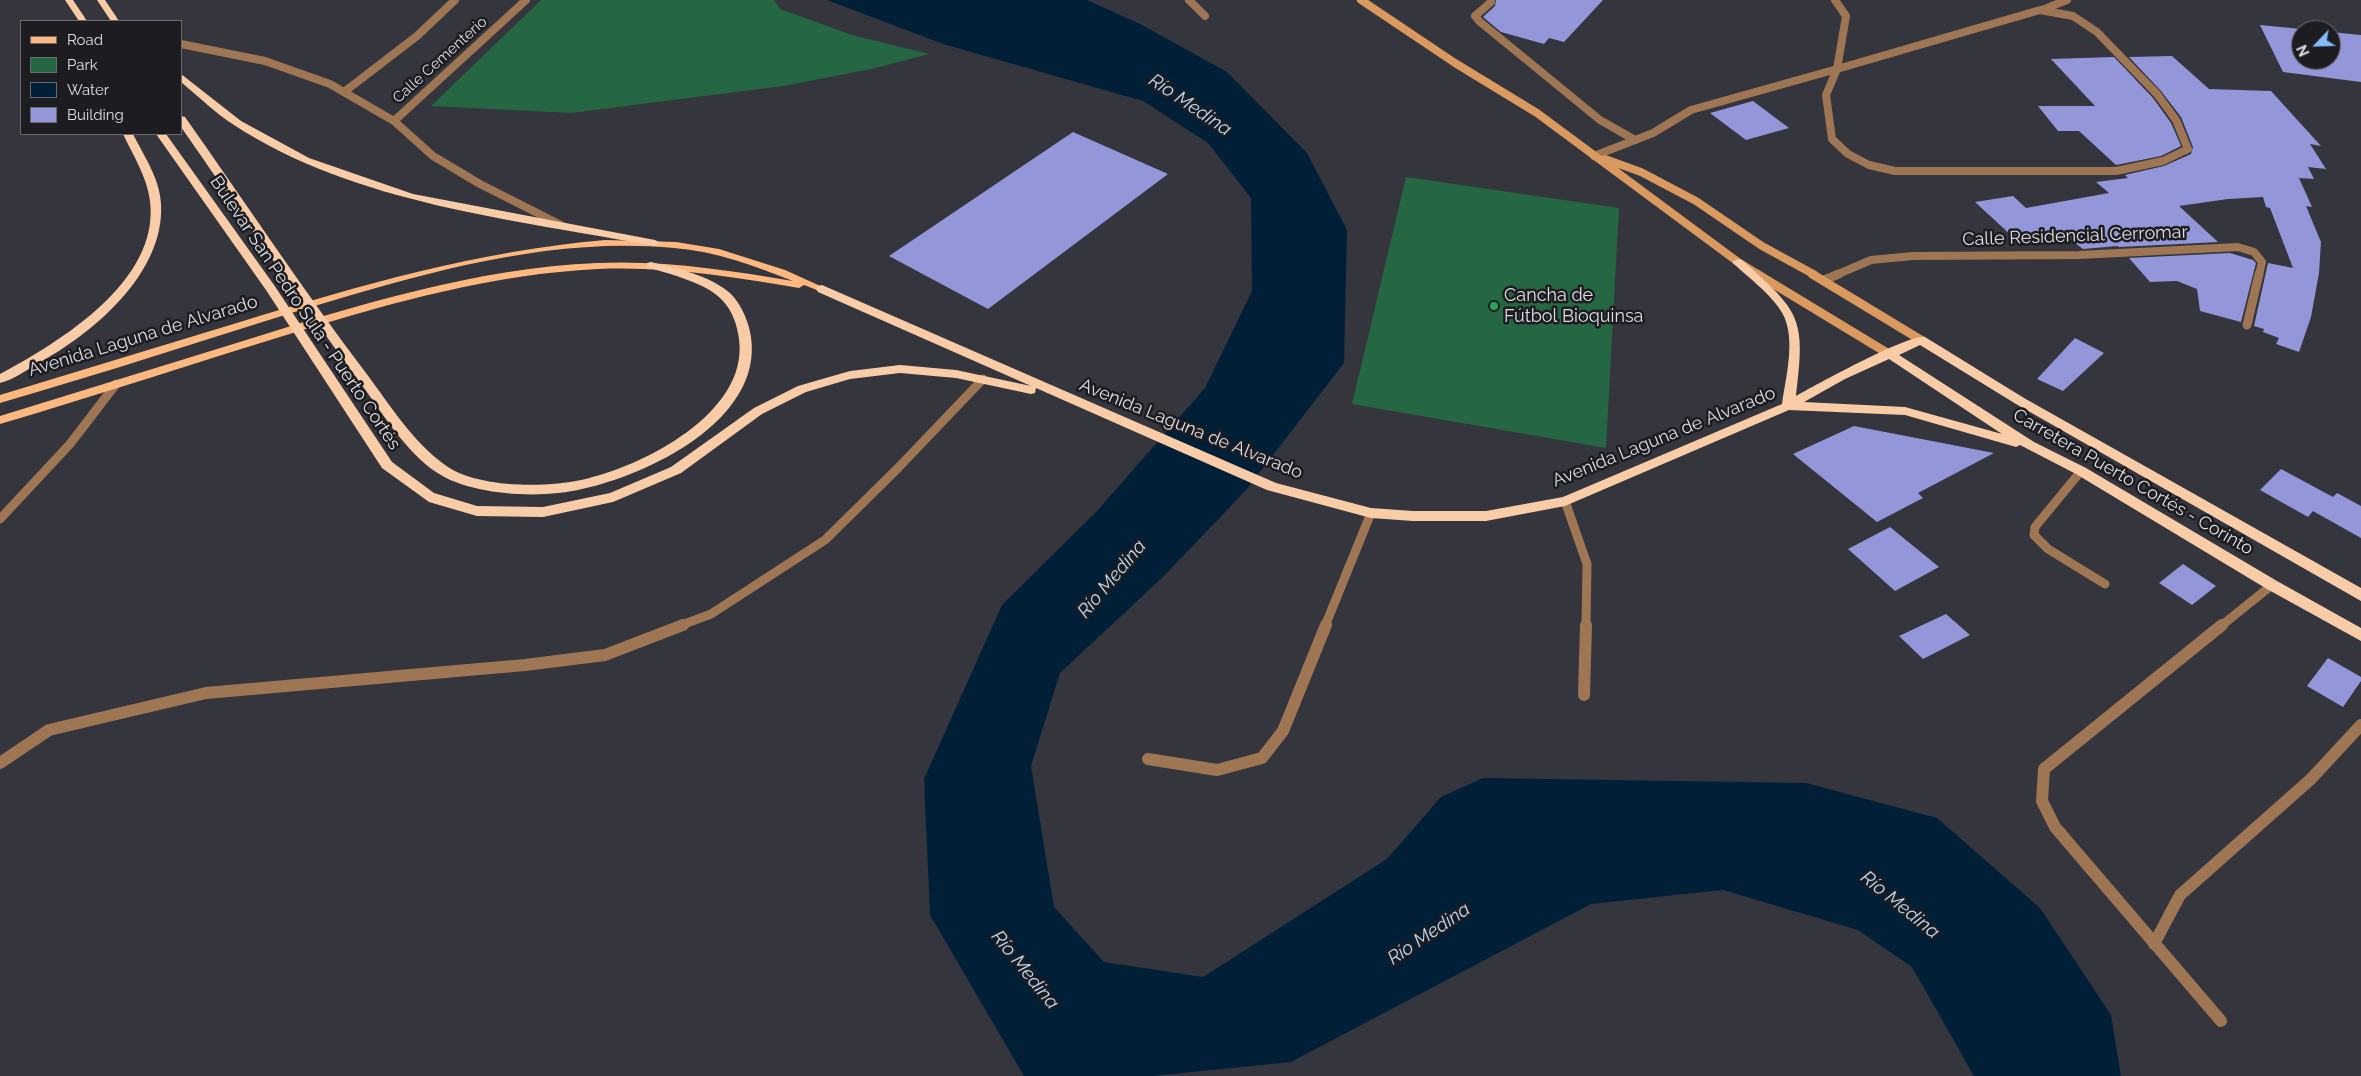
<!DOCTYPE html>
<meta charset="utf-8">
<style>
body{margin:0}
#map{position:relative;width:2361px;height:1076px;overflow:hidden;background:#34353d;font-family:Raleway,sans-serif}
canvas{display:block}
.legend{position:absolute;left:20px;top:20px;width:162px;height:115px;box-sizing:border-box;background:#1d1d21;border:1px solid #6a6b6f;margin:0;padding:6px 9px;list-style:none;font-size:15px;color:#dedfe4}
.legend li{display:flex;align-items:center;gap:10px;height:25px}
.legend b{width:25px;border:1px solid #6a6b6f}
.north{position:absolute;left:2291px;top:20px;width:50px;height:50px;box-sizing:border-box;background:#1d1d21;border:1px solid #6a6b6f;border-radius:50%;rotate:246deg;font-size:14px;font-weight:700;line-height:20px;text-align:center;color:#dedfe4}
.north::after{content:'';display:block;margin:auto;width:18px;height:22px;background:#86bbfb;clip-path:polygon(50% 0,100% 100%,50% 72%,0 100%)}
</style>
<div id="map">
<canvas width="2361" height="1076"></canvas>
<ul class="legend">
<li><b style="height:6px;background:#fcb87f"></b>Road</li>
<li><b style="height:14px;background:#256742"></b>Park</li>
<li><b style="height:14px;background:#012038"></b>Water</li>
<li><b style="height:14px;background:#9496da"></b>Building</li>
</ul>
<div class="north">N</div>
</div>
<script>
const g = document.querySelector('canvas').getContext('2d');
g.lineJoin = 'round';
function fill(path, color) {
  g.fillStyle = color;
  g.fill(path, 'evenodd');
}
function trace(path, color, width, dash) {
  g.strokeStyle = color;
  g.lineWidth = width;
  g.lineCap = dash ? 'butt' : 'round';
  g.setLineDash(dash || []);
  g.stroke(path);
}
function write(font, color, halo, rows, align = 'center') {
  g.font = font + ' Raleway,sans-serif';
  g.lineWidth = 5;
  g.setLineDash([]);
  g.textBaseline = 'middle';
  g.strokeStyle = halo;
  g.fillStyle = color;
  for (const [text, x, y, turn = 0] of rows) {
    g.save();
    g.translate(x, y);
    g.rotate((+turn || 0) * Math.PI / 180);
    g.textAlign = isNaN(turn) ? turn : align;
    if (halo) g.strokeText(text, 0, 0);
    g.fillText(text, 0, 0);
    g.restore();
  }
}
fill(new Path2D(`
 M541 0H774L780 9 852 35 929 54 871 69 783 86 571 113 431 106Z
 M1406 177 1619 208 1606 448 1352 404Z`), '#256742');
fill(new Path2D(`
 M827 0H1087L1140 24 1227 72 1307 153 1347 230 1344 363 1246 490 1165 575 1060 673 1031 766 1054 907 1104 962 1203 977 1387 859 1441 797 1483 778 1806 783 1937 818 2040 908 2111 1015 2121 1076H1974L1912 967 1858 930 1723 890 1591 904 1291 1062 1153 1076H1024L930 915 924 779 1002 605 1097 511 1205 388 1252 291 1251 198 1208 143 1143 101 943 44Z`), '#012038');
fill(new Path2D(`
 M1496 0H1603L1564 42 1549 38 1544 44 1501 32 1483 17 1495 6Z
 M2260 25 2311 30H2301V60H2331V32L2361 35V82L2283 72Z
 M2172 56 2209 89 2271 91 2321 146 2310 144 2326 169 2308 167 2314 179 2299 178 2312 207 2306 206 2321 242 2319 273 2311 317 2299 352 2276 344 2279 338 2263 332 2264 329 2254 326 2268 263 2293 268 2270 208 2266 207 2263 197 2228 199 2179 206 2218 242 2119 247 2117 246 2083 249 2058 230 2013 237 1975 202 2013 196 2026 208 2109 193 2096 182 2128 178 2125 175 2164 166 2191 154 2193 147 2181 117 2161 91 2129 57Z
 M2114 57 2153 98 2171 123 2181 146 2161 156 2116 165 2079 131H2058L2038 106H2095L2051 59Z
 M1753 101 1789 128 1746 140 1710 113Z
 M1073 132 1168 174 988 309 889 256Z
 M2230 253 2253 260 2256 263 2241 322 2200 311 2197 289 2177 281 2150 282 2129 258Z
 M2075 338 2104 353 2063 391 2037 379Z
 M1854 426 1994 453 1918 493 1923 498 1877 522 1793 454Z
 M2281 469 2333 497 2337 493 2361 506V538L2313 511 2308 517 2260 490Z
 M1890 527 1939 567 1895 591 1848 549Z
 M2183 564 2216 586 2192 605 2159 583Z
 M1946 614 1970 635 1923 659 1899 636Z
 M2328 658 2361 677V681L2343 707 2307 686Z`), '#9496da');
trace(new Path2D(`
 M1189 0 1205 16
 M1491 2 1475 16 1479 21 1600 120 1635 140
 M344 92 417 36 455 0`), '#9f7653', 8);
trace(new Path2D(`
 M2081 471 2035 527 2034 535 2048 549 2105 584
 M1565 501 1587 564 1586 626
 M0 519 70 444 116 384
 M679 626 711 614 825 540 898 468 983 379
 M1325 626 1371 513
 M2221 626 2272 585`), '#9f7653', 9);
trace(new Path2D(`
 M1584 695 1586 625
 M1148 759 1217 770 1262 758 1283 731 1326 625
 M0 763 49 730 206 693 525 665 605 655 683 625
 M2154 944 2180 895 2311 779 2361 725
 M2221 1021 2055 827 2042 801 2044 769 2222 625`), '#9f7653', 12);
trace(new Path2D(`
 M2040 10 2073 16 2097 32 2157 94 2176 120 2188 149 2163 161 2116 171H1895L1869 165 1848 154 1832 139 1826 95 1837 69Z
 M2042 10 2067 0
 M181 44 265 61 330 84 394 121 433 156 480 184 561 225
 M394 121 526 0
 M1594 156 1653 133 1691 110 1837 69 1846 16 1835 0
 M1836 275 1871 260 1913 256 2079 255 2238 247 2254 252 2262 262 2259 275`), '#9f7653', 8);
trace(new Path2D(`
 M1824 280 1839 274
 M2247 325 2259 274`), '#9f7653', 9);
trace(new Path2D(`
 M1361 0 1455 63 1537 113 1738 262 1759 275
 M1605 159 1641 172 1696 201 1762 246 1815 275`), '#da995f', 8);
trace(new Path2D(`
 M1757 274 1889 354
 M1812 274 1921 340`), '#da995f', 9);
fill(new Path2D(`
 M605 240 676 242 719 249 785 270 827 289 822 292 804 285 799 288C733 277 666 266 598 269 494 274 394 302 296 332 197 362 99 395 0 424V416C81 391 162 366 243 341 358 305 476 268 597 263 663 260 728 270 793 281 755 266 715 251 674 248 552 236 427 272 311 307 207 339 104 373 0 403V395C80 371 160 346 240 322 361 285 478 251 605 240Z`), '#fcb87f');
fill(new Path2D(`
 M65 0H73L87 21H79Z
 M97 0H105L119 21H111Z
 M181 74 241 121 309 158 413 194 655 240 661 243 655 246C517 220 354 204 234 125 215 113 198 96 181 82Z
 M181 116 185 117C245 202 303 290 366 373 390 405 412 441 445 465 476 488 545 488 581 480 642 467 749 413 739 339 737 325 733 312 723 301 708 283 669 274 647 267V263L651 262C676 268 712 276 731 294 742 305 749 323 751 337 763 420 648 475 582 489 542 499 471 496 436 472 405 451 384 415 361 384 299 300 241 213 181 127Z
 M123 134H133C144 156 160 179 161 204 165 274 92 334 37 364 25 371 13 380 0 383V374C60 342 160 281 150 201 147 177 133 155 123 134Z
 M156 134H166L274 285 392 462 434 493 477 506 543 507 610 493 671 467 754 408 798 386 850 371 900 365 956 370 1031 386 818 292 816 289 818 286 822 285 1276 483 1371 508 1413 511H1486L1563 497 1782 404C1786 375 1798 333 1779 308 1767 291 1749 278 1734 264L1732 262 1738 259 1742 260C1800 312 1806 317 1796 396 1814 386 1910 333 1925 337L2024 398 2361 588V601L2016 404 1920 345 1899 355 2034 442 2086 468 2277 581 2361 628V641L2267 589 2076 474 2020 445 2016 447 1905 415 1789 410 1565 506 1486 521H1413L1371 518 1267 490 1036 388 1035 393 1031 394 956 378 900 373 850 379 806 392 762 414 681 473 613 502 543 517 477 516 429 502 382 468 266 290ZM1889 359 2002 434 1905 407 1804 402 1845 379Z`), '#f9cca8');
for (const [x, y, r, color] of [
 [1494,306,5,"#2e9e5b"]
]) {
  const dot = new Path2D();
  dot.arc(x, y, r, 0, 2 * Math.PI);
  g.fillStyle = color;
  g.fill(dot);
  trace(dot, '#1d1d21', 2);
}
write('15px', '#dedfe4', '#1d1d21', [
 ["Calle Cementerio",440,60,-42]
]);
write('18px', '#dedfe4', '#1d1d21', [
 ["Calle Residencial Cerromar",2075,236,-2],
 ["Bulevar San Pedro Sula - Puerto Cortés",305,313,56],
 ["Avenida Laguna de Alvarado",143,336,-17],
 ["Avenida Laguna de Alvarado",1191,429,22],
 ["Avenida Laguna de Alvarado",1664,437,-22],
 ["Carretera Puerto Cortés - Corinto",2133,482,30]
]);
write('18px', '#dedfe4', '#1d1d21', [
 ["Cancha de",1504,296],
 ["Fútbol Bioquinsa",1504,317]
], 'left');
write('italic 19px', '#b9d9f5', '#1d1d21', [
 ["Río Medina",1190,105,34],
 ["Río Medina",1112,579,-50],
 ["Río Medina",1900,905,39],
 ["Río Medina",1429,934,-34],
 ["Río Medina",1025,970,51]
]);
</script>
